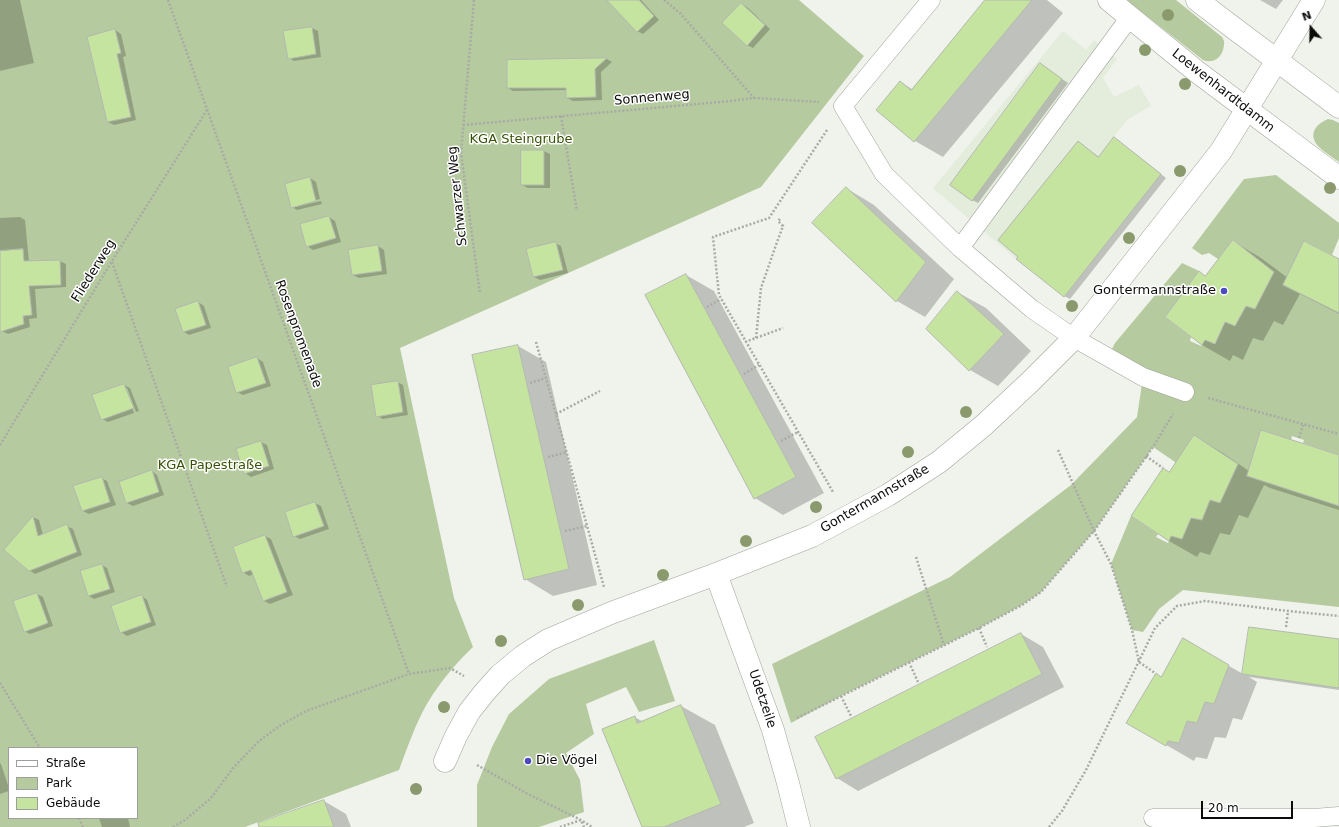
<!DOCTYPE html>
<meta charset="utf-8">
<style>
body{margin:0}
#map{position:relative;width:1339px;height:827px;overflow:hidden;background:#eff3eb;font-family:"DejaVu Sans",sans-serif}
canvas{display:block}
.legend{position:absolute;left:8px;top:747px;width:130px;height:72px;box-sizing:border-box;background:#fff;border:1px solid #9e9e9d;margin:0;padding:5px 7px;list-style:none;font-size:12px;color:#0c0d0b}
.legend li{display:flex;align-items:center;gap:8px;height:20px}
.legend b{width:20px;border:1px solid #9e9e9d}
.north{position:absolute;left:1291px;top:8px;width:40px;height:40px;-webkit-text-stroke:3px #fff;paint-order:stroke;rotate:340deg;font-size:11px;font-weight:700;line-height:16px;text-align:center;color:#0c0d0b}
.north::after{content:'';display:block;margin:auto;width:14px;height:18px;background:#0c0d0b;clip-path:polygon(50% 0,100% 100%,50% 72%,0 100%)}
.scale{position:absolute;left:1201px;top:801px;width:92px;height:18px;box-sizing:border-box;border:2px solid #0c0d0b;border-top:0;padding-left:5px;font-size:12px;line-height:14px;white-space:nowrap;color:#0c0d0b;-webkit-text-stroke:3px #fff;paint-order:stroke}
</style>
<div id="map">
<canvas width="1339" height="827"></canvas>
<ul class="legend">
<li><b style="height:5px;background:#fff"></b>Straße</li>
<li><b style="height:11px;background:#b6ca9f"></b>Park</li>
<li><b style="height:11px;background:#c4e49f"></b>Gebäude</li>
</ul>
<div class="north">N</div>
<div class="scale">20 m</div>
</div>
<script>
const g = document.querySelector('canvas').getContext('2d');
g.lineJoin = 'round';
function fill(path, color) {
  g.fillStyle = color;
  g.fill(path, 'evenodd');
}
function trace(path, color, width, dash) {
  g.strokeStyle = color;
  g.lineWidth = width;
  g.lineCap = dash ? 'butt' : 'round';
  g.setLineDash(dash || []);
  g.stroke(path);
}
function write(font, color, halo, rows, align = 'center') {
  g.font = font + ' "DejaVu Sans",sans-serif';
  g.lineWidth = 3;
  g.setLineDash([]);
  g.textBaseline = 'middle';
  g.strokeStyle = halo;
  g.fillStyle = color;
  for (const [text, x, y, turn = 0] of rows) {
    g.save();
    g.translate(x, y);
    g.rotate((+turn || 0) * Math.PI / 180);
    g.textAlign = isNaN(turn) ? turn : align;
    if (halo) g.strokeText(text, 0, 0);
    g.fillText(text, 0, 0);
    g.restore();
  }
}
fill(new Path2D(`
 M1063 31 1086 50 1094 40 1117 59 1103 78 1114 97 1139 85 1151 106 1128 119 1016 259 933 188Z`), '#e4ecdc');
fill(new Path2D(`
 M0 0H799L864 56 761 187 400 348 454 598 473 647C453 666 435 688 422 713 413 731 406 751 399 770L245 827H0ZM9 748H137V818H9Z
 M1126 0H1176L1222 37 1224 41C1225 53 1217 65 1203 60Z
 M1328 119 1333 120 1339 123V162C1329 154 1307 144 1315 129 1318 124 1323 121 1328 119Z
 M1276 175 1339 223V238L1332 255 1304 241 1339 313V455L1303 443 1304 440 1292 436 1291 440 1261 430 1247 476 1339 505V607L1183 590 1159 609 1143 632 1132 630 1111 564 1131 516 1158 534 1156 537 1168 543 1171 536 1182 539 1191 518 1202 520 1210 500 1175 462 1153 447 1094 531 1041 592 1022 605 979 628 841 696 791 723 772 664 950 577 1071 485 1137 417 1143 377 1108 357 1115 343 1182 263 1199 271 1165 317 1191 337 1190 341 1201 346 1205 340 1215 344 1225 322 1235 325 1246 306 1255 309 1274 272 1233 240 1218 259 1209 253 1202 255 1192 248 1244 179Z
 M654 640 675 701 639 712 626 687 586 704 594 734 566 753 580 780 584 812 539 827H477V785L492 747 509 714 549 679Z`), '#b6ca9f');
fill(new Path2D(`
 M0 0H20L34 63 0 71Z
 M625 0H641L659 20 643 34 637 31Z
 M987 0H1047L1063 13 943 157 915 141 900 82 912 89Z
 M1260 0H1283L1276 9Z
 M741 4 747 7 770 29 753 48 747 45Z
 M312 28 318 31 321 57 294 61 289 58Z
 M115 30 121 34 126 56 123 57 136 120 114 125 108 122 88 37Z
 M607 59 612 62 601 72 602 100 573 101 567 98V90L513 91 508 88V61Z
 M1040 64 1068 83 978 203 972 200Z
 M1115 138 1166 178 1070 299 1064 296 1078 142 1099 157Z
 M522 151H544L550 154V188H528L522 185Z
 M310 178 316 182 320 199 295 205V207L321 201 322 204 297 210 292 207Z
 M846 188 874 205 954 279 925 317 897 301 814 223Z
 M20 217 25 220 29 262 60 261 66 264V287L35 289 37 318 29 319 30 327 8 334 2 331 0 305V218Z
 M329 217 335 221 341 242 313 250 307 246Z
 M1233 241 1261 258 1288 278 1339 260V314L1300 294 1283 325 1274 321 1263 341 1253 338 1243 360 1233 355 1230 361 1202 345 1166 317 1199 273 1206 277Z
 M555 243 561 246 568 273 540 280 534 277 528 250Z
 M378 246 384 250 387 274 359 278 353 275Z
 M686 275 714 291 824 493 783 515 755 498Z
 M957 292 986 308 1031 351 998 386 970 370Z
 M198 302 204 306 211 328 189 335 184 332Z
 M518 346 546 362 597 585 553 596 525 579Z
 M257 358 263 362 271 386 243 395 237 392Z
 M397 382 403 385 408 415 383 419 377 416Z
 M124 385 130 388 139 411 136 412 127 388H125L134 413 108 422 102 419Z
 M1194 436 1223 453 1249 471 1339 456V510L1270 488 1264 485 1248 518 1239 515 1230 535 1220 533 1210 555 1200 552 1197 557 1169 541 1132 515 1170 473Z
 M261 442 267 445 274 469 251 477 245 473Z
 M152 471 157 475 164 495 133 506 127 503 120 482Z
 M101 478 107 481 116 505 89 514 83 511Z
 M315 503 321 506 329 529 300 539 294 536Z
 M33 517 39 520 43 535 67 526 73 529 82 555 35 574 29 570Z
 M265 536 271 539 293 595 270 604 264 601 254 574 249 576 243 572Z
 M102 565 107 568 115 592 94 599 89 596Z
 M37 594 43 597 53 626 30 634 24 631Z
 M142 596 147 600 156 625 127 636 121 632Z
 M1021 634 1043 647 1064 687 858 791 837 778Z
 M1184 640 1243 674 1339 640V690L1249 677 1257 682 1242 720 1233 718 1226 738 1215 737 1207 759 1196 757 1194 761 1128 723 1162 678Z
 M681 706 715 725 754 823 744 827H643L634 717 642 721Z
 M0 763 1 764 9 788V791L0 794Z
 M324 801 346 814 351 827H281L277 818Z
 M99 818H128L130 827H102Z`), '#0003');
const building = new Path2D(`
 M607 0H639L654 16 637 32Z
 M985 0H1032L914 142 876 110 900 81 911 90Z
 M741 3 765 25 747 46 722 23Z
 M312 27 316 54 288 59 283 31Z
 M115 29 121 53 117 54 131 117 107 122 87 37Z
 M607 58 595 69 596 97 566 98V88H507V60Z
 M1040 63 1062 79 972 201 950 185Z
 M1114 137 1161 174 1064 297 1016 259 1018 257 998 240 1078 141 1098 157Z
 M521 150H544V185H521Z
 M310 177 316 201 291 208 285 184Z
 M846 187 926 262 896 302 812 223Z
 M329 216 336 238 306 247 300 224Z
 M1233 240 1274 272 1255 309 1246 306 1235 326 1225 322 1215 344 1205 340 1202 345 1165 317 1199 271 1205 276Z
 M1304 241 1339 259V313L1283 285Z
 M556 242 563 270 533 277 526 249Z
 M378 245 382 271 352 275 348 250Z
 M23 249 24 261 60 260 61 285 29 286 32 315 23 316 24 324 0 332V251Z
 M686 274 796 477 754 499 645 295Z
 M957 291 1004 334 969 371 926 329Z
 M198 301 206 325 183 332 175 309Z
 M518 345 569 569 524 580 472 355Z
 M257 357 266 383 236 393 228 367Z
 M398 381 403 412 376 417 371 385Z
 M124 384 134 408 101 420 92 395Z
 M1261 430 1339 455V506L1247 476Z
 M1194 435 1238 464 1220 503 1210 500 1202 520 1191 518 1182 539 1171 536 1169 541 1131 516 1163 468 1169 472Z
 M261 441 269 466 244 474 236 449Z
 M152 470 159 492 126 503 119 482Z
 M102 477 110 502 82 511 73 486Z
 M315 502 324 526 293 537 285 512Z
 M33 516 38 536 67 524 77 552 29 571 4 550Z
 M265 535 287 592 263 601 251 570 242 573 233 547Z
 M102 564 110 589 88 596 80 571Z
 M37 593 48 623 24 632 13 601Z
 M142 595 151 622 120 633 111 606Z
 M1249 627 1339 639V688L1242 674Z
 M1021 633 1042 674 836 779 815 737Z
 M1183 638 1229 665 1214 704 1205 702 1197 723 1187 721 1179 743 1168 741 1166 746 1126 723 1156 673 1161 677Z
 M681 705 721 804 664 827H642L602 729 635 716 637 723Z
 M324 800 334 827H259L258 823Z`);
fill(building, '#c4e49f');
trace(building, '#b4b8b0', 1);
const lane = new Path2D(`
 M931 0 843 106 884 174 960 248
 M1130 17 960 248 1032 309 1074 338 1143 377 1185 392
 M1153 818H1314L1339 816`);
const street = new Path2D(`
 M1109 0 1196 71 1339 178
 M1197 0 1231 26 1339 107
 M716 574 773 730 788 783 799 827
 M445 761 456 736 469 712 484 693 500 675 523 656 548 640 611 613 716 574 812 536 888 495 939 462 984 425 1031 381 1074 338 1221 151 1314 0`);
trace(lane, '#a1a49d', 19);
trace(street, '#a1a49d', 23);
trace(new Path2D(`
 M168 0 409 674
 M474 0 461 153 480 294
 M664 0 680 13 754 98
 M561 116 577 211
 M463 125 731 101 754 98 819 102
 M827 130 769 218 713 237 719 295 833 492
 M112 262 227 587
 M707 307 721 299
 M756 338 761 288 776 245 783 226 778 221 780 219
 M536 342 604 587
 M745 342 783 328
 M744 374 759 365
 M530 383 546 378
 M1208 398 1339 434
 M556 414 600 391
 M1299 438 1303 425
 M781 441 798 432
 M0 445 112 261 207 110
 M1058 450 1094 531 1111 564 1132 630 1139 662 1155 673
 M1146 456 1163 468
 M548 457 567 452
 M565 531 587 526
 M916 557 944 645
 M1286 627 1288 611
 M979 628 987 647
 M909 662 918 682
 M0 683 40 748
 M841 696 851 716
 M797 718 979 628 1022 605 1041 592 1094 531 1153 447 1173 414
 M477 765 526 793 581 820 592 827
 M79 818 83 827
 M173 827 185 820 210 799 234 767 259 741 281 725 306 711 409 674 450 668 464 676
 M560 827 581 820 584 827
 M1049 827 1062 811 1086 770 1155 628 1177 606 1205 601 1288 611 1339 616`), '#a8aba5', 2.5, [2, 2]);
trace(lane, '#fff', 18);
trace(street, '#fff', 22);
g.fillStyle = '#8a9a6c';
for (const [x, y] of [
 [1168,15],
 [1145,50],
 [1185,84],
 [1180,171],
 [1330,188],
 [1129,238],
 [1072,306],
 [966,412],
 [908,452],
 [816,507],
 [746,541],
 [663,575],
 [578,605],
 [501,641],
 [444,707],
 [416,789]
]) {
  g.beginPath();
  g.arc(x, y, 6, 0, 2 * Math.PI);
  g.fill();
}
for (const [x, y, r, color] of [
 [1224,291,4,"#4c4ac0"],
 [528,761,4,"#4c4ac0"]
]) {
  const dot = new Path2D();
  dot.arc(x, y, r, 0, 2 * Math.PI);
  g.fillStyle = color;
  g.fill(dot);
  trace(dot, '#fff', 1.5);
}
write('13px', '#0c0d0b', '#fff', [
 ["Loewenhardtdamm",1223,91,38],
 ["Sonnenweg",652,98,-5],
 ["Schwarzer Weg",458,196,-96],
 ["Fliederweg",94,271,-58],
 ["Rosenpromenade",298,334,70],
 ["Gontermannstraße",875,499,-30],
 ["Udetzeile",762,699,71]
]);
write('13px', '#375105', '#fff', [
 ["KGA Steingrube",521,140],
 ["KGA Papestraße",210,466]
]);
write('13px', '#0c0d0b', '#fff', [
 ["Gontermannstraße",1216,291],
 ["Die Vögel",536,761,"left"]
], 'right');
</script>
